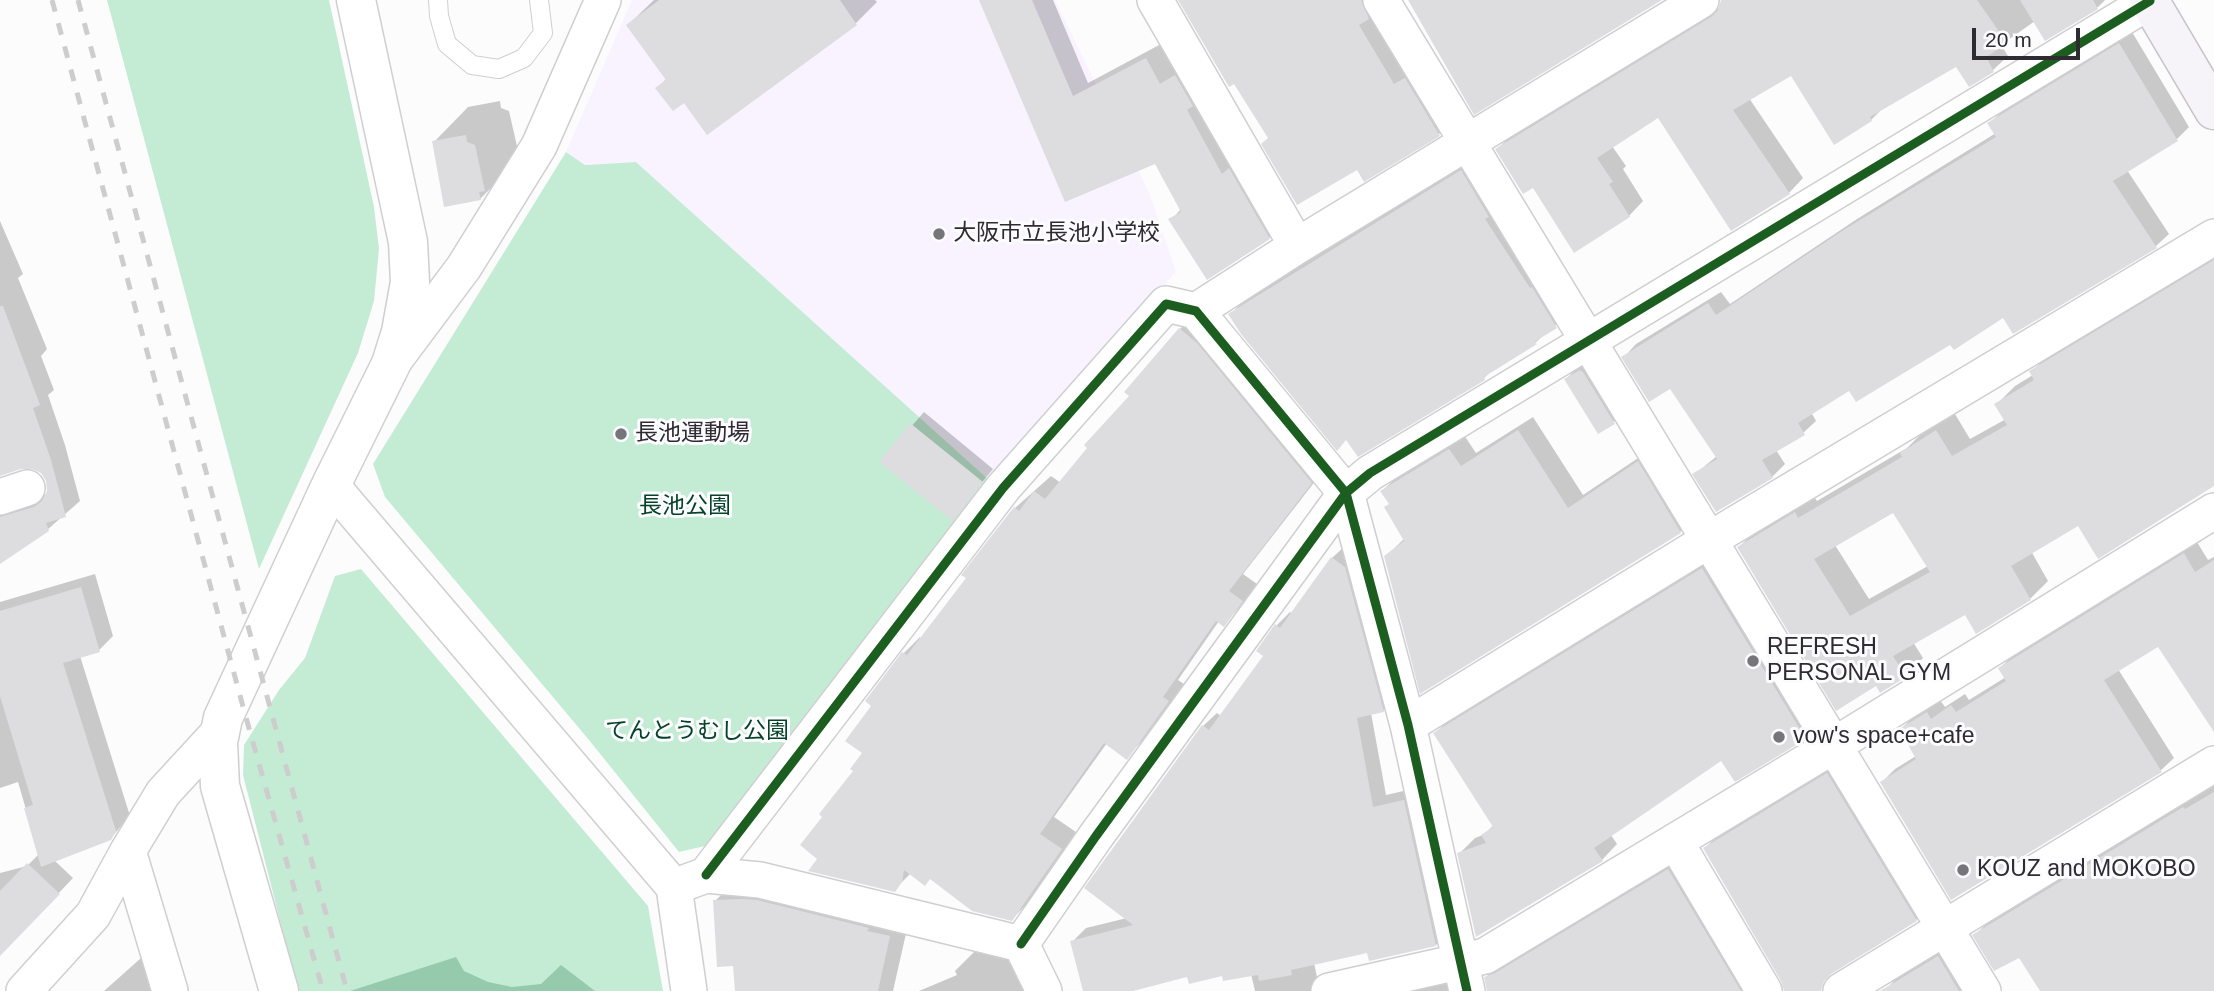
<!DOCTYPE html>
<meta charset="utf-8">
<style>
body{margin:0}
#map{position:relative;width:2214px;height:991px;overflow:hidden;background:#fcfcfd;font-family:Helvetica,sans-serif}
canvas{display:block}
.scale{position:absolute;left:1972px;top:28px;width:108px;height:32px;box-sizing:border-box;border:4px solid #2e2c32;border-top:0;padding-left:9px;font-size:21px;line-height:24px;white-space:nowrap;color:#2e2c32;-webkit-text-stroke:5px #fcfbfe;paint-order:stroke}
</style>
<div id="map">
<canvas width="2214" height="991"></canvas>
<div class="scale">20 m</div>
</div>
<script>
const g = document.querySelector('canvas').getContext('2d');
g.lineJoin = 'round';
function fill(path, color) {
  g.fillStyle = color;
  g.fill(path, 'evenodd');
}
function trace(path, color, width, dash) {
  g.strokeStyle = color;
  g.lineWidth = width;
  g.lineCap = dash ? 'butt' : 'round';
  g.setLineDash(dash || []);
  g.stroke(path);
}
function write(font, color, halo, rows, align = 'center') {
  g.font = font + ' Helvetica,"Noto Sans JP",sans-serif';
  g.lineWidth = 6;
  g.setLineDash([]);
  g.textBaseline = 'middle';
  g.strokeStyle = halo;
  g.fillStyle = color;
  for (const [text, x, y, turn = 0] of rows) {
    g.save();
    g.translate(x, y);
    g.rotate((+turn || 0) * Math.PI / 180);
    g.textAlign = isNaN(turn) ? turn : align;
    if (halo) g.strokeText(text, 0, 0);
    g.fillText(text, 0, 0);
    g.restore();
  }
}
fill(new Path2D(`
 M632 0H1055L1150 195 1176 272 989 480 636 162 585 165 566 152Z`), '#f8f3fe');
fill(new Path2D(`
 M107 0H329L374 207 379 249 374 301 358 353 259 569Z
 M566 152 585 165 636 162 989 480 705 846 679 852 589 740 385 497 373 464Z
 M361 569 648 906 663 991H298L243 775 244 745 279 690 305 658 335 576Z`), '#c4ecd5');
fill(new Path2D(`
 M456 957 464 971 488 982 512 987 541 984 561 965 595 991H350Z`), '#96caad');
fill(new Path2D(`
 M654 0H875L877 2 856 23 707 133 684 101 658 88 667 78 628 25Z
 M981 0H1053L1088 83 1161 44 1175 71 1190 62 1283 223 1269 238 1171 220 1181 209 1155 162 1066 200Z
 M1180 0H1379L1451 121 1439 134 1357 167 1270 138Z
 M1725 0H2105L2098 7 2046 39 2035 21 2001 45 2008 56 1993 70 1970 84 1957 64 1885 106 1871 120 1791 73 1749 98 1803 178 1789 193 1658 116 1612 146 1626 166 1623 169 1643 201 1629 216 1533 185 1497 149 1512 135 1721 7Z
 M2132 32 2189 127 2177 139 2127 170 2169 234 2156 246 2014 332 2003 316 1850 389 1811 412 1816 421 1803 433 1776 450 1785 464 1772 477 1716 510 1695 474 1717 456 1671 386 1624 357 1636 344 1721 292 1730 304 1857 219 1996 133 1990 123 2002 111Z
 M500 101 501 108 509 111 519 155 515 164 480 199 434 142 468 107Z
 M1474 158 1568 314 1536 342 1494 368 1484 378 1347 439 1231 314 1243 301Z
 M0 221 23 274 18 278 47 349 41 356 54 390 48 395 65 445 80 501 47 530 0 562V497L22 502 48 494V480L42 472 32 467H20L0 474Z
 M2214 255V485L2078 524 2031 551 2048 581 2030 599 1977 631 1965 613 1913 642 1923 658 1905 676 1739 547 1757 529 1813 495 1817 501 1907 448 1920 435 1955 414 1970 439 2006 419 1997 404 2015 386 2033 375 2031 372 2049 354ZM1894 510 1928 566 1869 599 1835 545Z
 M1196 313 1327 466 1243 574 1257 584 1239 608 1224 624 1219 621 1178 680 1184 684 1142 741 1127 757 1107 743 1054 817 1076 832 1028 903 1012 919 931 878 911 873 894 890 819 859 825 817 855 770 864 752 873 706 904 653 920 637 921 639 968 578 1015 508 1051 476 1061 483 1132 396 1180 329Z
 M1595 356 1628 408 1614 422 1566 379 1580 365Z
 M924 412 993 469 952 518 881 461Z
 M1533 417 1583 495 1653 448 1695 518 1680 532 1386 556 1405 538 1390 503 1382 491 1397 477 1464 435 1476 453Z
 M2197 542 2208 560 2214 557V729L2158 644 2118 669 2174 758 2160 771 1882 782 1895 769 1916 756 1901 729 1914 716 1940 700 1945 707 1965 694 1969 700 2006 677 2000 668 2013 655Z
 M1346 545 1396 697 1383 711 1371 713 1386 795 1417 788 1449 931 1436 945 1369 951 1314 963 1320 991H1255L1251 974 1189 975 1126 991H1084L1072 942 1086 928 1127 918 1087 888 1203 726 1217 713 1221 716 1265 655 1277 625 1290 612 1292 614 1332 558Z
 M1718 553 1821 722 1805 737 1735 779 1722 759 1611 835 1617 844 1602 860 1459 854 1475 838 1483 835 1494 825 1435 733 1451 718Z
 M95 574 113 636 99 650 80 656 130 816 110 839 54 860 73 878 19 935 0 945V873L27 866 39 854 18 782 0 788V602Z
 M1839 763 1927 908 1916 920 1795 991H1786L1783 980 1705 848 1716 837Z
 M2214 784V991H2042L2019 956 1975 935 1988 922Z
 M1682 857 1763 991H1487L1486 977 1500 964Z
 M735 881 910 916 893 991H737L735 964 715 901Z
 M1021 940 1040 991H919L957 975 955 971 975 951Z
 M1952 944 1982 991H1885L1898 976Z
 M141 958 171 991H104Z
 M1459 973 1465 991H1389Z`), '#0003');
fill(new Path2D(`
 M659 0H840L857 25 707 135 684 103 673 111 655 88 666 80 626 25Z
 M979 0H1032L1073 96 1146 58 1160 84 1175 75 1193 106 1187 110 1222 174 1229 168 1270 239 1207 280 1168 219 1181 212 1155 164 1065 202Z
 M1178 0H1361L1369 19 1359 25 1394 84 1405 78 1440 136 1364 182 1357 170 1297 205 1261 144 1268 138 1234 84 1229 87Z
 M1408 0H1662L1474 115Z
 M1721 0H1977L2007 43 1986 57 1994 72 1969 87 1956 67 1870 117 1872 121 1834 145 1791 76 1733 110 1790 194 1731 231 1658 118 1597 158 1613 182 1609 184 1630 217 1574 253 1533 188 1523 194 1495 149 1711 17 1718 10Z
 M2020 0H2093L2098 9 2045 41Z
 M2119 43 2178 141 2113 181 2157 248 2013 334 2003 318 1954 350 1950 345 1856 402 1849 391 1798 423 1805 435 1762 460 1773 478 1716 512 1692 474 1717 459 1670 389 1649 402 1621 357 1708 303 1716 315 1842 231 1996 137 1987 123Z
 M466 135 467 142 475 145 485 191 479 192 481 200 444 207 432 141Z
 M1461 170 1489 217 1485 219 1530 288 1532 287 1557 328 1534 342 1537 344 1484 377 1485 380 1358 457 1346 440 1337 451 1241 334 1228 314Z
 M2214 260V486L2098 559 2078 526 2011 566 2031 600 1976 634 1965 615 1893 656 1906 677 1880 693 1876 686 1836 711 1737 547 1795 512 1798 518 1902 457 1900 453 1936 430 1952 456 2007 425 1994 404 2034 380 2029 371ZM1893 513 1930 572 1850 616 1814 559Z
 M0 306H3L40 405 33 408 51 460 66 517 46 523 49 531 0 564V517L34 507 42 501 47 491 46 481 41 473 32 469H21L0 476Z
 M1179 328 1197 343 1312 483 1229 591 1243 601 1224 627 1216 621 1163 697 1169 701 1127 760 1104 743 1040 834 1062 849 1012 921 972 911 930 879 925 886 904 870 902 882 895 892 808 871 817 859 800 845 822 817 819 814 853 771 850 769 862 753 845 741 871 706 865 701 902 652 907 655 966 578 961 575 1014 507 1019 511 1034 491 1045 499 1087 448 1084 445 1129 396 1124 392Z
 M1580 370 1583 372 1615 424 1598 434 1564 379Z
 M910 423 983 482 953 521 879 462Z
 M1518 430 1568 508 1638 461 1681 533 1420 694 1384 556 1404 541 1384 507 1389 504 1380 491 1449 449 1461 466Z
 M2184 553 2195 572 2214 560V732L2158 647 2104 680 2162 772 1951 900 1880 782 1916 759 1899 729 1927 712 1931 719 1951 705 1956 712 2006 681 1998 668Z
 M1331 557 1345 567 1384 712 1357 718 1373 807 1404 800 1436 946 1369 961 1367 953 1291 970 1292 975 1259 981 1258 975 1223 981 1222 976 1189 984 1187 977 1133 991H1083L1070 941 1133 925 1084 888 1202 725 1209 730 1263 656 1256 651 1275 624 1280 628Z
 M1702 568 1806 739 1735 782 1721 761 1594 848 1603 861 1476 937 1457 853 1486 843 1481 835 1493 827 1433 733Z
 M81 587 100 652 63 663 116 831 111 840 41 867 24 808 33 805 0 696V611Z
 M1827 773 1917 921 1831 974 1824 981 1821 991H1784L1781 981 1703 848Z
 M2214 792V991H2040L2019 958 1994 971 1972 935 2183 807 2185 809Z
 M27 863 60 894 0 956V891Z
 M1668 869 1741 991H1487L1484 977 1495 973Z
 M742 899 757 900 869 928 867 931 890 936 878 991H735L733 966 717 967 713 900Z
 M1938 956 1959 991H1880Z`), '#dddcdf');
const lane = new Path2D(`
 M438 0 439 16 447 44 472 65 499 69 524 58 543 33 539 0`);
const street = new Path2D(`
 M1155 0 1297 246
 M1381 0 1983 991
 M1196 311 1297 246 1701 0
 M393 362 464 267 539 146 603 0
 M331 485 674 887 689 991
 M0 497 27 488
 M1408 725 1709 540 2214 237
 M1675 841 1764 991
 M128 851 170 991
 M706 875 1003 488 1166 304 1196 311 1346 493 1408 725 1467 991
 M687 882 706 875 760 880 1021 944
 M1021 944 1096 836 1346 493 1370 473 2150 1
 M1021 944 1044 991
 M24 991 93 915 128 851 163 793 220 731
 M1329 991 1485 956 1833 746 2214 511
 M1841 991 2214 764`);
const secondary = new Path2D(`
 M279 991 220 786 218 742 223 718 331 485 391 364 401 332 410 282 408 242 356 0`);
const primary = new Path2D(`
 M2149 0 2214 110`);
trace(lane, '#cfced1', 20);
trace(street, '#cfced1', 38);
trace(secondary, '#cfced1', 41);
trace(primary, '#c6c3ca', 41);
trace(lane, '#fff', 18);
trace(street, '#fff', 35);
trace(secondary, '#fff', 38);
trace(primary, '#f6f4f8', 38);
trace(new Path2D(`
 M52 0 245 714 323 991
 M78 0 347 991`), '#cdcdcd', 5, [12, 12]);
trace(new Path2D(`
 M706 875 1003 488 1166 304 1196 311 1346 493 1408 725 1467 991
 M1021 944 1096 836 1346 493 1370 473 2150 1`), '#1b5e20', 9);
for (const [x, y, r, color] of [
 [939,234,7,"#767579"],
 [621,434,7,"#767579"],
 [1753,661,7,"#767579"],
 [1779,737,7,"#767579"],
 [1963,870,7,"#767579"]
]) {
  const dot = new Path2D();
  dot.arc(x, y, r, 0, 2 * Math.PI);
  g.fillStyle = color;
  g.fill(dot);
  trace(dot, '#fcfbfe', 2.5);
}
write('23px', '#2e2c32', '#fcfbfe', [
 ["大阪市立長池小学校",953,234],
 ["長池運動場",635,434],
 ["REFRESH",1767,648],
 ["PERSONAL GYM",1767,674],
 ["vow's space+cafe",1793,737],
 ["KOUZ and MOKOBO",1977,870]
], 'left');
write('23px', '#054328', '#fcfbfe', [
 ["長池公園",685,507],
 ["てんとうむし公園",697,732]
]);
</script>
